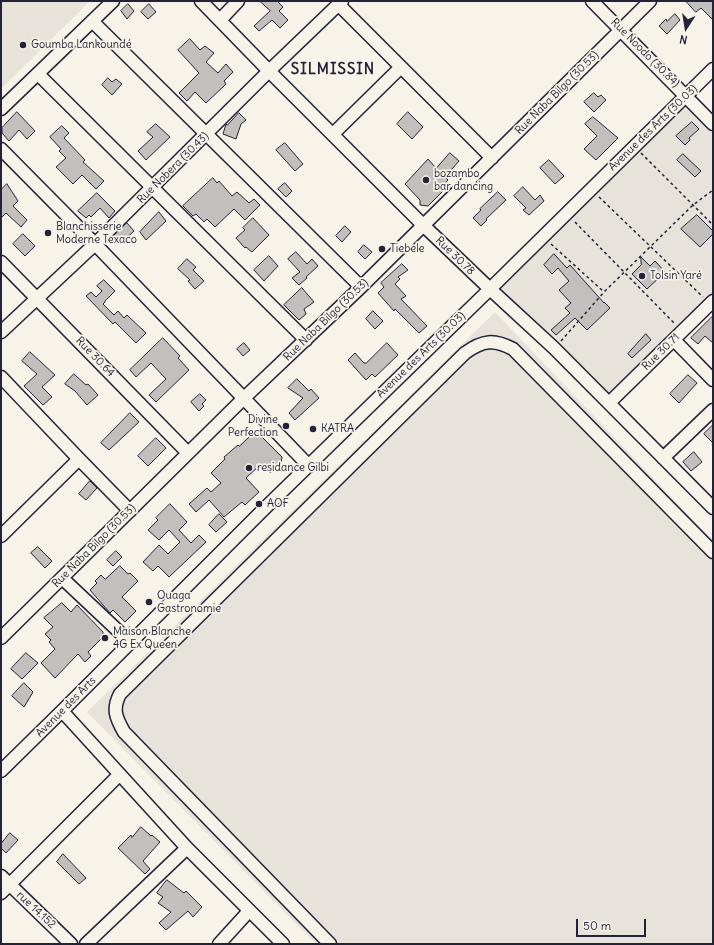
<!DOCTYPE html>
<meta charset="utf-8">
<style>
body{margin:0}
#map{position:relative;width:714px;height:945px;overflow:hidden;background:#f7f3e8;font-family:Delius,sans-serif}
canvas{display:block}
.frame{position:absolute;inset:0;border:2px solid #22223b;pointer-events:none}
.north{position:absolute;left:666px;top:8px;width:40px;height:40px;-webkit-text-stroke:3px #f7f3e8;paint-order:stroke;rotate:192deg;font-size:11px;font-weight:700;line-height:16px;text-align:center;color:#22223b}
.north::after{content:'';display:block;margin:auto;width:14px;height:18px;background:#22223b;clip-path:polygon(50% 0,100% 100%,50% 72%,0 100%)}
.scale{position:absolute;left:576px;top:919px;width:70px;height:18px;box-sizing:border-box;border:2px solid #22223b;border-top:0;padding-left:5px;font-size:12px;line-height:14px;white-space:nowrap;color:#22223b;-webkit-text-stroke:3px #f7f3e8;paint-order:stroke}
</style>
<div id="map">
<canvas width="714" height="945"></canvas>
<div class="frame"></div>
<div class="north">N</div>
<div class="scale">50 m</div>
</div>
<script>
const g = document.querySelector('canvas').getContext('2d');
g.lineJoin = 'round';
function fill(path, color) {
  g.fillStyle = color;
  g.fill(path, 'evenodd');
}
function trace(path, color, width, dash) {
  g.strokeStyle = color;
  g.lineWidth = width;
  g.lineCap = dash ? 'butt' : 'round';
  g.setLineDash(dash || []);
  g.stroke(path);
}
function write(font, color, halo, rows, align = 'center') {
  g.font = font + ' Delius,sans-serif';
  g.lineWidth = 3.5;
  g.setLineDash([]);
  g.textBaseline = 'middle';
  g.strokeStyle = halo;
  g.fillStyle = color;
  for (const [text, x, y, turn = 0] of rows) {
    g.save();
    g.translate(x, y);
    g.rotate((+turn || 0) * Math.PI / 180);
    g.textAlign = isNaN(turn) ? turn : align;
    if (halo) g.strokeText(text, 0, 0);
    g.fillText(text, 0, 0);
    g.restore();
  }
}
fill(new Path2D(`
 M1 1H90L1 89Z
 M686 96 713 124V301L609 403 490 289Z
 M495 312 713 541V944H316L87 712Z`), '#e7e3db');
const building = new Path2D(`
 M260 1H277L283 7 279 11 288 20 280 28 272 20 259 31 254 26 270 11Z
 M686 1H713V20L701 8 696 12Z
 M128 4 134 11 127 19 121 11Z
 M149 4 156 12 148 19 141 12Z
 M675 14 680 20 667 34 659 26 666 19 667 21Z
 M190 39 200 50 205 46 214 53 206 62 218 73 226 64 233 72 224 81 226 84 206 103 195 92 187 101 179 93 199 73 178 50Z
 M108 78 112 82 116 79 122 84 112 95 102 85Z
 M594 93 598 97 601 95 606 100 594 112 584 102Z
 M17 112 35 131 27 139 19 130 9 141 2 133V128Z
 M408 112 423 127 412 139 397 124Z
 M239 113 246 120 241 124 236 139 223 134 226 124 227 125Z
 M593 117 618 138 596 160 584 149 597 136 585 124Z
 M692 122 699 129 689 138 690 140 685 145 676 136Z
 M156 124 170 137 146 160 138 151 153 137 147 132Z
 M62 126 69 133 64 138 85 160 83 162 104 181 96 189 82 175 73 184 56 167 66 158 59 151 61 149 50 137Z
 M285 143 303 164 295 171 276 150Z
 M450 153 459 161 445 177 448 180 441 188 443 191 428 206 420 205V200L405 184 428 159 436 168Z
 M683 154 701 171 695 177 677 160Z
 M549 160 564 176 555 184 540 168Z
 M213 178 217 183 219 181 232 196 237 192 249 203 254 199 260 205 245 220 234 209 215 227 207 219 204 222 196 214 193 216 183 206Z
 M285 183 292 191 286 197 278 189Z
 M7 184 18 201 13 206 27 220 21 227 6 213 1 218V190Z
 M523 187 535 200 540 195 544 201 529 215 523 210 526 208 514 196Z
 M498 192 506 200 486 219 487 220 481 226 473 218 481 210 480 209Z
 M97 193 115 211 109 218 100 208 91 217 89 215 86 218 78 211Z
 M159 212 166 221 146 240 140 232Z
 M697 215 713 231V234L700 247 681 229Z
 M253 218 269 235 252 252 246 247 245 248 236 238 245 230 243 228Z
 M127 223 134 231 120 244 112 237Z
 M345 226 351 232 342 242 336 236Z
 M23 234 35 246 25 256 13 244Z
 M364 245 372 252 365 259 358 252Z
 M296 252 307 264 312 259 318 266 306 277 307 278 299 285 292 278 300 272 288 259Z
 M554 254 567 268 570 265 604 303V302L610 308 587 330 575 318 556 335 551 330 570 313 565 308 571 303 559 290 569 281 558 268 552 274 544 265Z
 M269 256 278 266 264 281 254 270Z
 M641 257 650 266 655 261 665 272 647 289 632 274 641 265Z
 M187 259 196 267 193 270 204 281 195 289 188 281 190 280 178 269Z
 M402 264 408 270 398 277 400 279 395 284 406 296 401 299 427 326 419 333 395 309 394 311 378 293 384 287 381 283Z
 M104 280 115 291 105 301V302L103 304 114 315 118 311 124 318 127 315 146 333 136 343 115 322 113 324 86 296 91 292 96 297 102 291 97 286Z
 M302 288 314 302 304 309 306 314 299 320 284 305Z
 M373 311 383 321 375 329 366 319Z
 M713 316V343L705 336 698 344 691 338Z
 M646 334 651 340 632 358 628 354Z
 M163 338 180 356 178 358 189 370 156 402 149 395 166 379 151 363 136 377 130 370Z
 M244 343 250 350 243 356 237 349Z
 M387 343 398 355 375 377 372 374 366 380 348 360 355 353 364 363H366Z
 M30 352 55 375 42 387 52 397 43 405 24 386 37 374 22 361Z
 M74 374 86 385 88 384 98 395 87 405 75 391 65 384Z
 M688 375 697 383 679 403 670 394Z
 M297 379 309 391 311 389 319 398 295 420 289 413 303 398 288 388Z
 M200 394 206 400 202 404 204 406 199 411 191 402Z
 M130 413 139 422 109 450 101 443Z
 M713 425V443L704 434Z
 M256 431 282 457 281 463 270 473 261 464 246 478 259 492 245 505 242 502 224 517 209 500 196 512 189 504 207 488 211 492 221 483 211 473 225 459 224 457 238 445 239 446Z
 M156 438 166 448 148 466 138 456Z
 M694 452 702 462 691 471 683 462Z
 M90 481 97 488 86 500 79 494Z
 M170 504 187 522 179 530 191 543 199 535 206 542 169 577 158 566 153 571 143 562 159 545 168 554 180 542 169 530 159 540 148 530 158 520 156 518Z
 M219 514 227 522 216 532 209 525Z
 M38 547 52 561 45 568 31 553Z
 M116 551 122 557 113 566 107 560Z
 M120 566 128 574 130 573 138 581 122 597 136 611 125 622 113 610 110 613 90 590 97 583 95 581 101 575 105 579Z
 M62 603 71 612 77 605 103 632V637L88 652 91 656 85 662 78 654 55 678 41 663 55 649 49 642 51 640 45 634 53 627 44 618Z
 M26 653 38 663 22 679 11 669Z
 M24 683 33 692 24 707 12 696Z
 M141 827 151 836 152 835 160 842 143 861 150 869 145 874 118 848 131 835 132 837Z
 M10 833 18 840 6 853 1 848V844Z
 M63 854 86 878 79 884 57 862Z
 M167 880 184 893 186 891 202 907 193 917 188 911 166 930 159 923 171 912 158 903 163 897 157 893Z`);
fill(building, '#c2bfbd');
trace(building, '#22223b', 1);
const minor = new Path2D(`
 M201 1 269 71 423 225 490 289 554 348 713 508
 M592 1 713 124
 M339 5 492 158
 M220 20 238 1
 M92 21 361 287
 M38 74 306 340
 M1 109 113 1
 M333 134 401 67
 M1 149 95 244 309 466
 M1 262 188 453
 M1 332 95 244 269 71 342 1
 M674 340 713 380
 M1 377 79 459 130 511
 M609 403 713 301
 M663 458 713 410
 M1 536 79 459
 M62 578 131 643
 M1 638 244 398 361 287 650 1
 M62 711 187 848 283 944
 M1 771 62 711 264 509 490 289 713 69
 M1 876 71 944
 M1 893 119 775
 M86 944 187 848
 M219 944 249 911
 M330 944 124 732C116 718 112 709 120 694L465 353C483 340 494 339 513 349L713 552`);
trace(minor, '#22223b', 15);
trace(new Path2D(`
 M641 153 713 225
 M599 197 703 297
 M575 222 674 323
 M551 244 604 292
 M561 341 604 292 693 205 713 190`), '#22223b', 1.5, [3, 3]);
trace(minor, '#f7f3e8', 12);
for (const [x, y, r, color] of [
 [23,45,4,"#22223b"],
 [426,180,4,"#22223b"],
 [48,233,4,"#22223b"],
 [382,249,4,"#22223b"],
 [642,276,4,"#22223b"],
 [286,426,4,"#22223b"],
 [313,429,4,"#22223b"],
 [249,468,4,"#22223b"],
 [259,504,4,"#22223b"],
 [149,602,4,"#22223b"],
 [105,638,4,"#22223b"]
]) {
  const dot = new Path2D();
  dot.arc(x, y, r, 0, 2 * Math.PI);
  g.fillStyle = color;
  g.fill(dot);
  trace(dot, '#f7f3e8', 1.5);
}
write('11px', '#22223b', '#f7f3e8', [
 ["Goumba Lankoundé",31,45],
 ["bozambo",434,174],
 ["bar dancing",434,187],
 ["Blanchisserie",56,227],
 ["Moderne Texaco",56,240],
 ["Tiebele",390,249],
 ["Tolsin Yaré",650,276],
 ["Divine",278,420,"right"],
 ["Perfection",278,433,"right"],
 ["KATRA",321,429],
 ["residance Gilbi",257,468],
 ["AOF",267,504],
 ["Ouaga",157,596],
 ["Gastronomie",157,609],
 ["Maison Blanche",113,632],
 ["4G Ex Queen",113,645]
], 'left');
write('11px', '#22223b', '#f7f3e8', [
 ["Rue Noodo (30.84)",645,53,45],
 ["Rue Naba Bilgo (30.53)",557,93,-45],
 ["Avenue des Arts (30.03)",653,128,-44],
 ["Rue Nobera (30.43)",173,168,-45],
 ["Rue 30.78",455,256,44],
 ["Rue Naba Bilgo (30.53)",326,320,-44],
 ["Rue 30.71",661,352,-44],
 ["Avenue des Arts (30.03)",421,355,-44],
 ["Rue 30.64",95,357,46],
 ["Rue Naba Bilgo (30.53)",94,546,-45],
 ["Avenue des Arts",66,707,-45],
 ["rue 14.152",36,910,43]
]);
g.letterSpacing = '1px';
write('bold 15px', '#22223b', '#f7f3e8', [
 ["SILMISSIN",333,70]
]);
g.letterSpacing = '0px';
</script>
